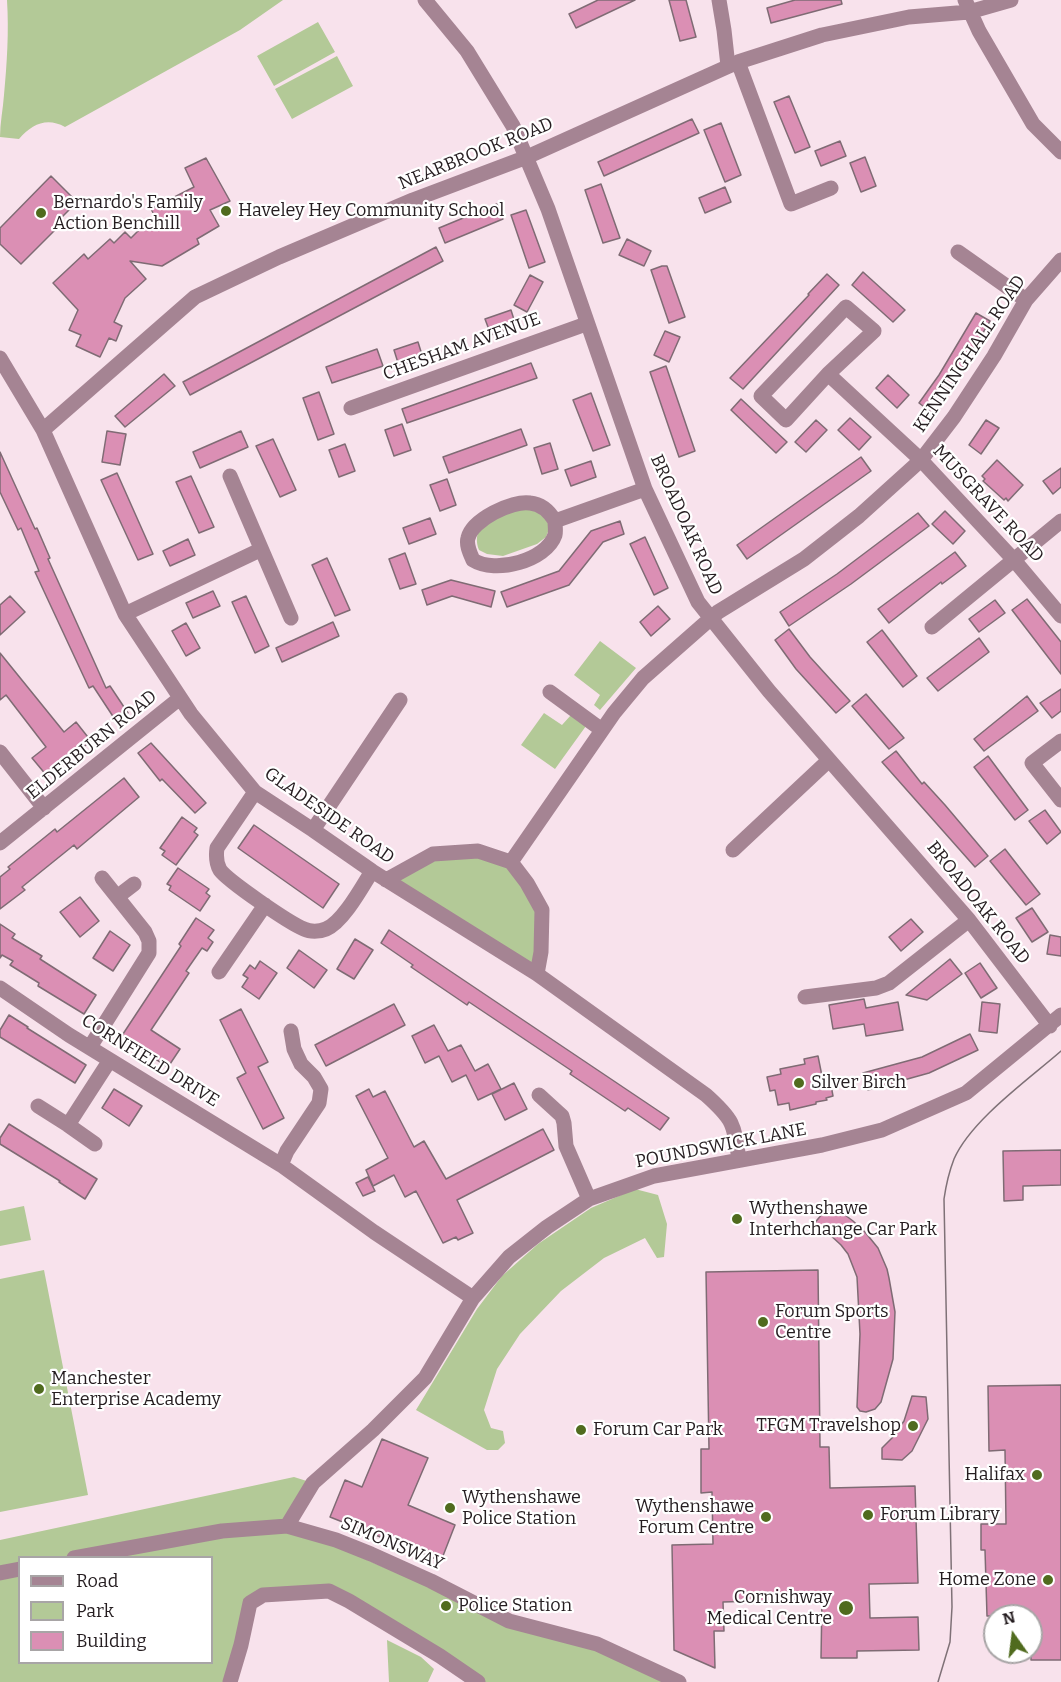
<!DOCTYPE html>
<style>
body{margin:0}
#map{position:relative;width:1061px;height:1682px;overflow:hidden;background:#f8e2ec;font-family:Bitter,serif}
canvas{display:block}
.legend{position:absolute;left:18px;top:1556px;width:195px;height:108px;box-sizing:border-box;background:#fff;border:2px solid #a8a5a6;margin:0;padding:8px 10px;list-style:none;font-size:18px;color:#251d20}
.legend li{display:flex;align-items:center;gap:12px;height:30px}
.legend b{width:30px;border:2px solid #a8a5a6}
.north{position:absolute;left:983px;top:1604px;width:60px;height:60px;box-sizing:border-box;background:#fff;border:2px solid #a8a5a6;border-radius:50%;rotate:346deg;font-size:16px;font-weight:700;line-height:24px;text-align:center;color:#251d20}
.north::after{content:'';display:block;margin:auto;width:21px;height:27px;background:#506b1e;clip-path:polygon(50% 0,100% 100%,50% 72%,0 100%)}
</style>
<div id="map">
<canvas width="1061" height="1682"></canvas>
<ul class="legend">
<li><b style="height:8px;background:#a58493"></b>Road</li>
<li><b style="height:16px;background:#b3c997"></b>Park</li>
<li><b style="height:16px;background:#db8fb4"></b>Building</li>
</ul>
<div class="north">N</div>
</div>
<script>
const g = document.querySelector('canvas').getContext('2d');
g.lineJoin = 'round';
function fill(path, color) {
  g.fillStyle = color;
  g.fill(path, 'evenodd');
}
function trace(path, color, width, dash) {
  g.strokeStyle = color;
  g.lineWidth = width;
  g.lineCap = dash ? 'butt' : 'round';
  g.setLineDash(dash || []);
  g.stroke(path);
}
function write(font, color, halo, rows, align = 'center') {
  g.font = font + ' Bitter,serif';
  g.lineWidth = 4.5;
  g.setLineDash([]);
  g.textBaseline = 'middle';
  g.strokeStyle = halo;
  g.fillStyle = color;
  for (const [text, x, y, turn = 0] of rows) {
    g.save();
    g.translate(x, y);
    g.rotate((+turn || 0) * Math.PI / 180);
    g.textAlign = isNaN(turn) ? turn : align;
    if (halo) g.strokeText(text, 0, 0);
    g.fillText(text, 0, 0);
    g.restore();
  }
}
fill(new Path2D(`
 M7 0H283L240 30 65 127C47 117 32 124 19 139L0 137C0 123 3 109 4 95 7 63 9 32 7 0Z
 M318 22 335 52 274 86 257 56Z
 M337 56 353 86 292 119 275 89Z
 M529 507 541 511 550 527 546 537 537 544 503 556 487 554 479 550C468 518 507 514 529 507Z
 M600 641 636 668 600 710 594 705 600 695 574 675Z
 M544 713 562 725 571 715 586 726 555 769 521 745Z
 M456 852 511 862 542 910 537 974 386 880Z
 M635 1189 658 1195 667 1224 664 1257 657 1258 645 1238 604 1258 561 1291 520 1334 497 1369 484 1410 491 1428 503 1431 505 1443 498 1450H487L416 1410 477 1309 502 1276 538 1244 591 1208Z
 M24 1206 31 1240 0 1246V1211Z
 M44 1270 88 1495 0 1512V1279Z
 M294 1477 313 1483 288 1526 509 1621 597 1644 679 1682H478L329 1591 250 1603 230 1682H0V1540ZM20 1558H212V1662H20Z
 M387 1640 421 1657 434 1669 428 1682H389Z`), '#b3c997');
const building = new Path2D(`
 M598 0H635L576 28 569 14Z
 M669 0H686L696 37 680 41Z
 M795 0H841L842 4 771 23 767 8Z
 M789 96 810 147 795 153 774 102Z
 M692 119 699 133 604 176 598 162Z
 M721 123 741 175 725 182 704 130Z
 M840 141 846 156 821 166 815 151Z
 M865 157 876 186 861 192 850 163Z
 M206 158 230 201 210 210 219 226 197 239 199 244 162 266 130 261 146 279 125 298 114 322 122 326 116 341 109 338 100 357 76 346 81 335 69 330 78 310 53 283 84 254 88 259 110 239 114 243 125 232 131 238 143 226 161 228 151 209 194 187 185 168Z
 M51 176 77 202 55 224 58 227 21 264 0 244V228Z
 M601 184 620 238 603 243 585 190Z
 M725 187 731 202 705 213 699 198Z
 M497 204 503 219 445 243 439 228Z
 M526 210 545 262 529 268 511 215Z
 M627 239 651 251 644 266 619 255Z
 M436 247 443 261 190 395 183 382Z
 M662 266H667L685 317 669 323 651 270Z
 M863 272 905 310 893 322 852 285Z
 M827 274 839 285 743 389 730 378 809 295 808 294Z
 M530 275 543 282 527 312 514 305Z
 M511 310 516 326 491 335 485 319Z
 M976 313 990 321 952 385 932 413 919 403 939 375Z
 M665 331 680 337 669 362 654 355Z
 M418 342 423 358 399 366 394 350Z
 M377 349 383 366 332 383 326 367Z
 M531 363 537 378 407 423 402 409Z
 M666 366 695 451 679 457 650 372Z
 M164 374 175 386 125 427 115 416Z
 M888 375 909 395 897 408 876 388Z
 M319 392 334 434 318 440 303 398Z
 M591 393 610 445 593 451 573 400Z
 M741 399 787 442 776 453 731 410Z
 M850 418 871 437 859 450 838 430Z
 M816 420 827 430 806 452 795 442Z
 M986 420 999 428 981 454 969 445Z
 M402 424 411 450 394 456 385 430Z
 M521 429 527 445 449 473 443 457Z
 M107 431 126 434 120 465 102 462Z
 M241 431 248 447 200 468 193 452Z
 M273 439 296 490 280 497 256 446Z
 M550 443 558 469 542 474 534 448Z
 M345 444 355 471 339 477 329 450Z
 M0 452 35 529 37 528 50 558 48 559 106 688 110 686 128 713 116 721 93 686 89 688 35 572 39 571 21 528 18 530 0 492Z
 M861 457 871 471 747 559 737 545Z
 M997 460 1023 485 1008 501 1006 498 1004 500 983 481 985 479 982 476Z
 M591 461 596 477 571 486 565 470Z
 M1061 468V487L1053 494 1043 481Z
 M117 473 153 554 138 560 101 480Z
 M191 476 214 527 199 533 176 482Z
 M447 479 456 505 440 511 430 485Z
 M945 511 965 531 953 544 932 524Z
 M918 513 929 526 851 584 789 626 780 612 837 574Z
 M430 518 436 534 409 544 403 528Z
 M620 521 624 534 603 542 569 585 507 607 501 592 559 571 591 531Z
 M645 537 668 588 654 595 630 544Z
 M188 539 195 555 170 566 163 551Z
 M955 552 966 566 942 584 941 582 889 623 878 609Z
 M405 553 416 584 400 589 389 559Z
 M327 558 350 610 335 616 312 565Z
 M451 580 495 591 491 607 452 596 427 605 422 590Z
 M213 591 220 606 193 618 186 603Z
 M10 596 25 612 0 635V605Z
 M246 596 269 646 255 653 232 602Z
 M1027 599 1061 642V674L1012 610Z
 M995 600 1005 613 979 632 969 619Z
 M658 606 670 619 651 636 640 622Z
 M333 622 339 636 282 662 276 648Z
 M186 623 200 648 186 656 172 631Z
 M789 629 810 657 850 701 836 713 796 669 775 640Z
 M882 630 917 676 903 687 867 642Z
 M979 638 989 652 938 691 927 678Z
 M0 653 64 732 76 722 91 741 47 776 32 758 46 747 6 695 0 700Z
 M1061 689V711L1052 718 1040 703Z
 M866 694 904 738 889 749 852 706Z
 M1027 696 1038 711 984 751 974 739Z
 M151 743 206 803 195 813 162 779 160 781 138 753Z
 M896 751 922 784 924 782 945 805 988 856 975 867 882 762Z
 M988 756 1028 810 1015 820 974 767Z
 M124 778 139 797 77 849 74 845 22 887 25 890 0 909V877L10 869 8 867 55 829 57 832Z
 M1045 810 1061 832 1047 844 1029 821Z
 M182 817 197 828 194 832 198 835 176 865 162 855 165 851 160 848Z
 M254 825 339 884 323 908 238 848Z
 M1005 849 1040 894 1026 905 990 861Z
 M178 868 209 889 206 893 210 896 200 911 169 890 171 886 167 884Z
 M80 897 99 921 80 937 60 912Z
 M1032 908 1048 932 1032 942 1016 918Z
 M196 918 214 930 208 938 213 942 207 951 202 948 186 971 189 973 151 1030 180 1049 168 1067 121 1037 181 946 179 944Z
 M911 919 923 932 901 951 889 937Z
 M0 924 15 934 12 938 42 956 40 959 96 995 84 1014 38 986 39 983 10 965 13 961 2 955 0 958Z
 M389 930 669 1118 660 1130 628 1108 625 1111 570 1074 572 1071 469 1002 467 1005 411 967 413 965 381 943Z
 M110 931 130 945 113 971 93 958Z
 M1050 935 1061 937V956L1047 954Z
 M355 939 373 950 354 979 337 969Z
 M299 950 327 970 314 988 287 968Z
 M950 959 962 974 927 1000 906 995Z
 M260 961 277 973 259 999 242 987 248 978 243 975 250 965 255 969Z
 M980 963 997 988 981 998 965 973Z
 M864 999 866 1008 898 1002 903 1030 866 1036 864 1024 833 1029 829 1005Z
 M982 1002 1000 1004 997 1033 979 1031Z
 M394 1004 405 1025 326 1066 315 1045Z
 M241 1009 268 1062 258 1067 284 1118 263 1129 237 1078 246 1073 220 1020Z
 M9 1015 28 1027 27 1028 86 1065 75 1083 0 1037V1030Z
 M434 1025 448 1051 461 1045 475 1071 488 1064 501 1089 478 1100 466 1075 452 1082 439 1056 425 1063 412 1036Z
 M970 1034 978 1050 929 1073 868 1090 863 1073 922 1057Z
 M818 1056 823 1081 830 1080 833 1096 826 1098 827 1100 816 1102V1104L790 1110 789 1103 778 1105 775 1090 770 1091 767 1077 781 1074 780 1069 805 1064 804 1059Z
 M514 1083 527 1109 505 1120 492 1094Z
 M114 1089 142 1106 129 1126 102 1108Z
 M369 1089 373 1097 385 1091 414 1147 424 1141 446 1179 543 1129 554 1150 457 1200 473 1233 458 1240 456 1237 443 1243 416 1191 405 1197 394 1175 373 1186 366 1170 388 1158 356 1096Z
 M9 1124 97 1179 85 1199 59 1182 60 1181 0 1144V1138Z
 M1061 1150V1185L1023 1186V1200L1004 1201 1003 1151Z
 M368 1177 375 1191 363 1196 356 1183Z
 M827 1208 837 1209 853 1221 865 1232 878 1248 887 1269 889 1278 895 1312 893 1359 881 1402 875 1409 866 1412 860 1411 857 1407 860 1334 857 1277 848 1254 841 1245 828 1233 813 1225Z
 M818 1270 820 1447H829L830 1488 915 1486 918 1583 869 1584 870 1618 918 1617 919 1650 857 1651V1658H821L822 1599 723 1602 724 1631H714L715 1668 674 1650 672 1545 713 1544 712 1492 701 1493V1449H709L706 1272Z
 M1061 1385V1660H1031V1616H987L985 1550H981V1524H1006L1005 1450 989 1451 988 1386Z
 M912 1396 926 1397 928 1419 912 1451 902 1460 882 1459V1448L892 1438 904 1421Z
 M382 1439 428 1458 408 1505 455 1525 441 1561 330 1517 345 1480 362 1487Z`);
fill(building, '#db8fb4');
trace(building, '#7f6b74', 1.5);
trace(new Path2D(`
 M425 0 467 51 513 126 548 209 645 489 698 602 769 691 969 920 1050 1026
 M719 0 724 30 728 66
 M965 0 979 31 1033 124 1061 152
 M738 62 791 204 831 188
 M958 252 1026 300
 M846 307 874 331 828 374 786 420 761 396Z
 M0 358 43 430 125 614 191 714 255 792 313 830 372 871 537 974 706 1095C734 1120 734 1124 739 1160
 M828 374 921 460 1014 560 1061 616
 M351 408 586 324
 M43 430 195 297 279 257 413 200 527 157 738 62 822 35 909 17 969 12 1011 0
 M230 476 291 618
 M555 521C549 511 542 504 530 503 512 500 472 520 468 538 466 545 470 553 473 560 495 574 546 561 555 535 556 531 555 526 555 521L645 489
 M125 614 260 550
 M932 627 1061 521
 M550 692 602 730
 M1061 741 1032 763 1061 800
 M0 752 44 808
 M255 792 217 848C216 855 216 863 220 870 228 881 289 923 304 929 310 932 319 932 326 929 343 922 362 887 372 871
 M313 830 400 700
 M0 843 180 698
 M733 850 828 761
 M511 862 614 713 643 678 718 612 804 559 859 516 921 460 954 417 994 356 1026 300 1061 260
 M386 880 433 854 478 851 511 862 527 883 542 910 541 952 537 974
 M117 897 134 884
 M219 972 265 905
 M0 988 69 1035 281 1165
 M805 997 876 988 889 983 969 920
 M291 1031 294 1049 301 1064 314 1077 321 1089 319 1103 287 1151 281 1165 374 1232 473 1298
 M90 1047 149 953V941L145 932 102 878
 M539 1095 562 1116 564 1123 566 1146 589 1199
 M38 1106 68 1125 110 1060
 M68 1125 95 1144
 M287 1526 313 1483 373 1430 425 1378 473 1298 509 1257 547 1227 589 1199 654 1176 822 1145 882 1130 966 1093 1061 1015
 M74 1558 222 1531 287 1526 336 1540 371 1554 431 1581 509 1621 597 1644 679 1682
 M0 1573 20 1569
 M230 1682 241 1645 250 1603 263 1595 329 1591 349 1601 440 1656 478 1682`), '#a58493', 15);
trace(new Path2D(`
 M938 1682 950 1642 952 1607 944 1199C946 1185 949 1172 954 1159 971 1120 1029 1079 1061 1051`), '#7f7177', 1.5);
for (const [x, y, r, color] of [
 [226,211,6,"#506b1e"],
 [41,213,6,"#506b1e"],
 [799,1083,6,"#506b1e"],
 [737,1219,6,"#506b1e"],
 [763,1322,6,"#506b1e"],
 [39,1389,6,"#506b1e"],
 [913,1426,6,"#506b1e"],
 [581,1430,6,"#506b1e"],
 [1037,1475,6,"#506b1e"],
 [450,1508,6,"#506b1e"],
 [868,1515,6,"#506b1e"],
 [766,1517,6,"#506b1e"],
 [1048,1580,6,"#506b1e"],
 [446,1606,6,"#506b1e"],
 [846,1608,8,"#506b1e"]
]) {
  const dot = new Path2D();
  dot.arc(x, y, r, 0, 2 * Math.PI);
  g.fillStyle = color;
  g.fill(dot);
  trace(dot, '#fff', 2);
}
write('18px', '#251d20', '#fff', [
 ["NEARBROOK ROAD",476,154,-22],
 ["CHESHAM AVENUE",462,347,-20],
 ["KENNINGHALL ROAD",970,354,-56],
 ["MUSGRAVE ROAD",988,504,47],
 ["BROADOAK ROAD",686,525,66],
 ["ELDERBURN ROAD",92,745,-39],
 ["GLADESIDE ROAD",329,816,35],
 ["BROADOAK ROAD",978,903,51],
 ["CORNFIELD DRIVE",150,1061,32],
 ["POUNDSWICK LANE",721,1146,-11],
 ["SIMONSWAY",392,1544,23]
]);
write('18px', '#251d20', '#fff', [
 ["Bernardo's Family",53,203],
 ["Action Benchill",53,224],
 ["Haveley Hey Community School",238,211],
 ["Silver Birch",811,1083],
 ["Wythenshawe",749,1209],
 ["Interhchange Car Park",749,1230],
 ["Forum Sports",775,1312],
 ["Centre",775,1333],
 ["Manchester",51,1379],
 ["Enterprise Academy",51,1400],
 ["TFGM Travelshop",901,1426,"right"],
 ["Forum Car Park",593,1430],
 ["Halifax",1025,1475,"right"],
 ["Wythenshawe",462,1498],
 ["Police Station",462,1519],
 ["Wythenshawe",754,1507,"right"],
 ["Forum Centre",754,1528,"right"],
 ["Forum Library",880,1515],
 ["Home Zone",1036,1580,"right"],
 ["Cornishway",832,1598,"right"],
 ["Medical Centre",832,1619,"right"],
 ["Police Station",458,1606]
], 'left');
</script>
